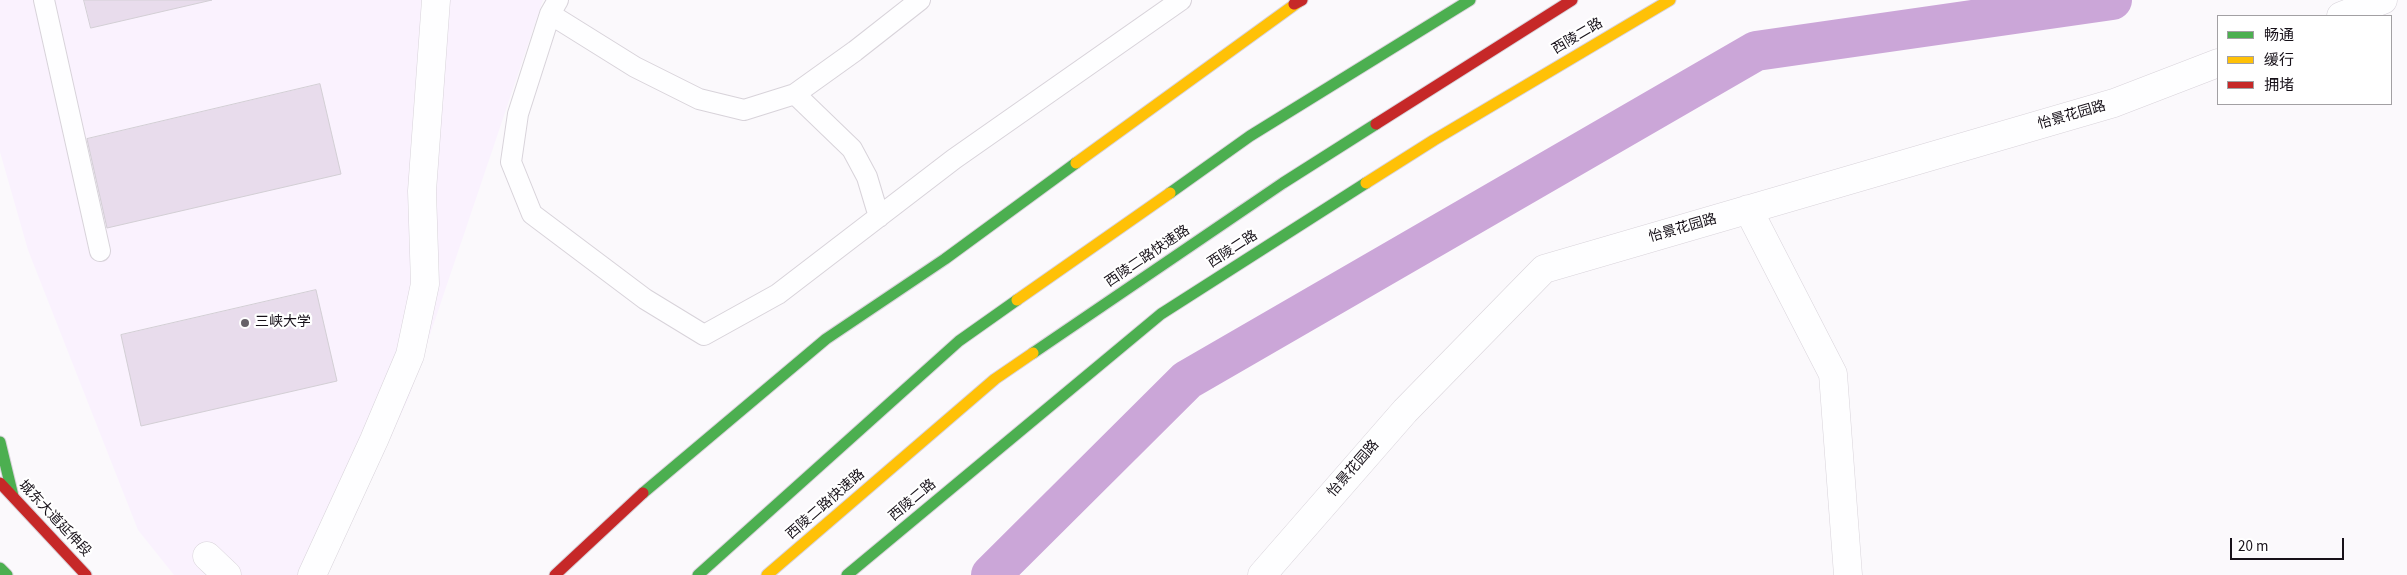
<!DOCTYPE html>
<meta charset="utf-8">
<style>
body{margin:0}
#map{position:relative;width:2407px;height:575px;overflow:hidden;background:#fbf9fc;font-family:"Source Sans 3","Noto Sans SC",sans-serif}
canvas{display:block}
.legend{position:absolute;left:2217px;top:15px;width:175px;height:90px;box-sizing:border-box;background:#fff;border:1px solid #a2a0a3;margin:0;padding:6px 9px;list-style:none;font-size:15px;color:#171119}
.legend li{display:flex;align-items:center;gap:10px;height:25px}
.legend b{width:25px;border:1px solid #a2a0a3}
.scale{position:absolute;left:2230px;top:538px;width:114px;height:22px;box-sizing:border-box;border:2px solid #171119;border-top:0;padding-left:6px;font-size:15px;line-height:18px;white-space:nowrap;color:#171119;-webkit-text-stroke:4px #fff;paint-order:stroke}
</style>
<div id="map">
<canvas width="2407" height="575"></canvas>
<ul class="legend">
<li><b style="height:6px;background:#4caf50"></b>畅通</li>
<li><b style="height:6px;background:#ffc107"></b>缓行</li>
<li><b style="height:6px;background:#c62828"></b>拥堵</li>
</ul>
<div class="scale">20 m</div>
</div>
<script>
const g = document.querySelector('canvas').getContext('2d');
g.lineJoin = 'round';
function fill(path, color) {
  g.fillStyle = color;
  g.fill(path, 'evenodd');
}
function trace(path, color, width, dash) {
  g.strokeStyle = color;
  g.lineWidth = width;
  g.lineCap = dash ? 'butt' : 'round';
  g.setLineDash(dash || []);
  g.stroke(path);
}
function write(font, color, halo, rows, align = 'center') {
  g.font = font + ' "Source Sans 3","Noto Sans SC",sans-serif';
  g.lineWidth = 4.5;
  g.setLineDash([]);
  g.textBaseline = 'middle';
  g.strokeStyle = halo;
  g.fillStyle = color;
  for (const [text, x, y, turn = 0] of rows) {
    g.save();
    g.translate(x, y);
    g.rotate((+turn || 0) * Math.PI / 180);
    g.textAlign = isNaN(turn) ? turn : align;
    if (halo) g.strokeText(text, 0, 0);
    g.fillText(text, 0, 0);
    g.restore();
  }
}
fill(new Path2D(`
 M0 0H543L409 397 327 575H174L138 530 28 250 0 152Z`), '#faf2fe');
trace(new Path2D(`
 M991 575 1187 380 1756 51 2112 0`), '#cba6d8', 40);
const building = new Path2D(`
 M84 0H212L91 28Z
 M320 84 341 174 107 228 87 139Z
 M316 290 337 381 141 426 121 335Z`);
fill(building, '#e8dcec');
trace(building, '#d3cfd5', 1);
const lane = new Path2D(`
 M44 0 100 251
 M558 0 550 14 518 114 511 162 532 214 645 299 704 335 778 294 954 159 1181 0
 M550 14 635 67 699 99 744 110 795 94 855 51 920 0
 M795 94 852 149 867 177 879 217`);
const street = new Path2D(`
 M2341 16 2383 0
 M1748 209 1833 374 1848 575
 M207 556 227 575
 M312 575 374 440 410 355 425 284 422 191 436 0
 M1262 575 1405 411 1544 269 2114 103 2218 63`);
const fast = new Path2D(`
 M1170 193 1250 136 1470 0
 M1033 353 1283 183 1376 124
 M0 442 13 496
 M643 493 826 339 945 259 1076 163
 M0 568 7 575
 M698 575 959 341 1017 300
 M847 575 1161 314 1366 183`);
const slow = new Path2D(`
 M1076 163 1301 0
 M1366 183 1434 140 1670 0
 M1017 300 1170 193
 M767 575 995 379 1033 353`);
const jam = new Path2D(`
 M1294 4 1302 0
 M1376 124 1572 0
 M0 483 86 575
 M555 575 643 493`);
trace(lane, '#d8d3da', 22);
trace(street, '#d8d3da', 29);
trace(fast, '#d8d3da', 13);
trace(slow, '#d8d3da', 13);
trace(jam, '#d8d3da', 13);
trace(lane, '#fefeff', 20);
trace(street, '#fefeff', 28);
trace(fast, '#4caf50', 11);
trace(slow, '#ffc107', 11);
trace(jam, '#c62828', 11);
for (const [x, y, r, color] of [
 [245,323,5,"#676268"]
]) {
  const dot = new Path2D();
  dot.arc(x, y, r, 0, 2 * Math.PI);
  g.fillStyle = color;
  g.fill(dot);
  trace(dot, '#fff', 2);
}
write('14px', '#171119', '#fff', [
 ["西陵二路",1578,37,-31],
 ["怡景花园路",2072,116,-16],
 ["怡景花园路",1683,229,-16],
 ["西陵二路",1233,250,-33],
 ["西陵二路快速路",1148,257,-34],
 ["怡景花园路",1354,469,-49],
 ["西陵二路",913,501,-40],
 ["西陵二路快速路",826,505,-41],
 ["城东大道延伸段",54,519,47]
]);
write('14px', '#171119', '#fff', [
 ["三峡大学",255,323]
], 'left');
</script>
